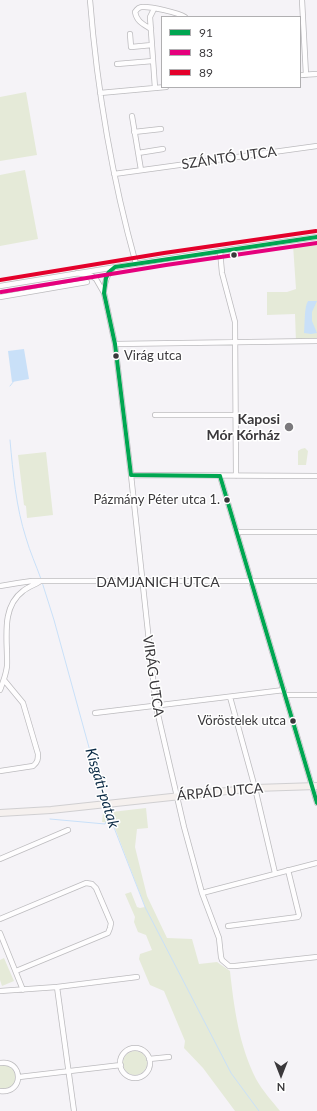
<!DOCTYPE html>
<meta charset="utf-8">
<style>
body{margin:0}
#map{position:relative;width:317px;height:1111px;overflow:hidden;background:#f5f3f7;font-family:Lato,sans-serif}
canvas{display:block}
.legend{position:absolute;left:161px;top:16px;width:140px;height:72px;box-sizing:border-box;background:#fff;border:1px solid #b0afb1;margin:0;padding:5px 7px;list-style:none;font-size:12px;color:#3a383b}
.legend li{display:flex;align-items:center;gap:8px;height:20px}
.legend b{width:20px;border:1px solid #b0afb1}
.north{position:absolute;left:261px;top:1055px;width:40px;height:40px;-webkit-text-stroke:3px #fff;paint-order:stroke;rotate:180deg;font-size:11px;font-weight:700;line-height:16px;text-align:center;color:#3a383b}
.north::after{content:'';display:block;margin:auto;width:14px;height:18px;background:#3a383b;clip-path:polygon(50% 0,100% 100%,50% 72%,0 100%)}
</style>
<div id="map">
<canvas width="317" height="1111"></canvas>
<ul class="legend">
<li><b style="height:5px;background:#00a651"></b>91</li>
<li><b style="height:5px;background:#e5007d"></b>83</li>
<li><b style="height:5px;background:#e4002b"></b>89</li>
</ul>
<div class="north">N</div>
</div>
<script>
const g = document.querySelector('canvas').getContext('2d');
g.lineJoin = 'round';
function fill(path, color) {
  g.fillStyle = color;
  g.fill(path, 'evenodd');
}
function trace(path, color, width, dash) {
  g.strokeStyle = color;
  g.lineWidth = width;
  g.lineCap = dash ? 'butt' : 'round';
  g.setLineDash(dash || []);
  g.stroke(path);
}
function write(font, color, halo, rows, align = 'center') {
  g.font = font + ' Lato,sans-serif';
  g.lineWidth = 3;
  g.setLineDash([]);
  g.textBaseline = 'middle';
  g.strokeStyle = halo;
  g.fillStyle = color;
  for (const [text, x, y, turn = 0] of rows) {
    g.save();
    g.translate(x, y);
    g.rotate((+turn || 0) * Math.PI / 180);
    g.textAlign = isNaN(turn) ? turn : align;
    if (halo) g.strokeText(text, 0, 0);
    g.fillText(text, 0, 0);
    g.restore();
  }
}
fill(new Path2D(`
 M26 92 37 155 0 161V97Z
 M25 170 38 239 0 246V175Z
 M317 242V341L296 342 295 314 267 315V292H287L296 289 293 245Z
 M305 448 308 451 306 465H298V451L301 449Z
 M46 452 53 515 27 518 26 506 24 505 18 455Z
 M146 808 148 828 137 829 135 847 147 896 167 938 192 939 199 964 217 962 230 971C234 1008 239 1045 256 1079 262 1090 272 1101 280 1111H235L203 1068 184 1048 185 1041 164 991 150 985 139 959 140 954 152 950 146 935 138 932 134 922 135 917 125 894 131 892 137 907 140 908 145 907 113 823 102 822 103 813Z
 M4 958 14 981 2 986 0 980V960Z
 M123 1063a12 12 0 1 1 24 0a12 12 0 1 1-24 0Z
 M3 1065C11 1066 15 1070 16 1078 14 1087 9 1088 0 1089V1066Z`), '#e5ead8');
fill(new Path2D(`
 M308 301H317L312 312V321L317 333 311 334 304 333C305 324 304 307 308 301Z
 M24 349 29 379 12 382 8 351Z`), '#c9e0f8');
trace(new Path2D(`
 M10 386 14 381
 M10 440C13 473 16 507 26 538 30 552 36 565 41 579
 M42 582 54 620 104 802
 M106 807 145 907 231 1073 259 1111
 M50 819 105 824 109 816`), '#c9e0f8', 1);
const minor = new Path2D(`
 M90 0C97 89 112 178 136 264
 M302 0 306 75
 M154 9 150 17 155 88
 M151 29C143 24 137 22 135 12 137 9 139 7 142 7 150 6 179 13 185 17
 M130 34 131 47 152 45
 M117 64 153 61
 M300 75 317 74
 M100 93 166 87
 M132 116 141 170
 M134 132 161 129
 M138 153 163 149
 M114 174 317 146
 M220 251 222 273 235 322 236 476
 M77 273 92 276 96 279 104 293 115 344 131 475 156 706 184 827 202 893 219 938 221 957 222 960 229 966H235L317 957
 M0 286 165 259 317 237
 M104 291C105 281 107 274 114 267
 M0 297 87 282
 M115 344 317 341
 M155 415H236
 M131 475 317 476
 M220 476 317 803
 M237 532H317
 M0 586 18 583 32 581H317
 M0 690C3 682 6 675 7 666 8 641 0 608 23 591 28 587 34 585 39 582
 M285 695H317
 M230 697 255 788 275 873
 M95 713 284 690
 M0 771 33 766C38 762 38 759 38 754L23 703 4 680
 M0 859 68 830
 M202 893 317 863
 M0 919 86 883 92 884 96 888 111 923 110 928 108 933 16 971
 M228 926 298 917 299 915 288 870
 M0 933 23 990
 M57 987 74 1111
 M0 991 57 987 137 977
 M120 1063a15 15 0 1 1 30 0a15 15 0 1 1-30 0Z
 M149 1059 169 1057
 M0 1063C23 1059 25 1094 0 1091
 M19 1077 121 1065`);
const major = new Path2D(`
 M0 813 51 810 255 788 317 786`);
trace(minor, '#bcbbbe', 6);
trace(major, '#d0cfd1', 8);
trace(minor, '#fefdfe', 4.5);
trace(major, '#f5f0ee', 6);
trace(new Path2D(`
 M115 267 109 272 106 278 104 293 115 344 131 475
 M115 267 317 237
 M131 475 220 476
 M220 476 317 803`), '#00a651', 4);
trace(new Path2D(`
 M1 292 166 265 317 243`), '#e5007d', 4);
trace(new Path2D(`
 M0 280 164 253 316 231`), '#e4002b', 4);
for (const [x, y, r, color] of [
 [234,255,3.5,"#3a383b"],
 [116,356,3.5,"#3a383b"],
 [289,427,5,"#7b797d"],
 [227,500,3.5,"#3a383b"],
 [293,721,3.5,"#3a383b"]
]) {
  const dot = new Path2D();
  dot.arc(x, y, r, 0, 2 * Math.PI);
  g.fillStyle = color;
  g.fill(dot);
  trace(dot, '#fff', 1.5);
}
write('13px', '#3a383b', '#fff', [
 ["Virág utca",124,356,"left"],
 ["Pázmány Péter utca 1.",220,500],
 ["Vöröstelek utca",286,721]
], 'right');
write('14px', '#3a383b', '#fff', [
 ["SZÁNTÓ UTCA",229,158,-8],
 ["DAMJANICH UTCA",158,582],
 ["VIRÁG UTCA",153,676,82],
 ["ÁRPÁD UTCA",220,792,-5]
]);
write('bold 14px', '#3a383b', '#fff', [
 ["Kaposi",280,419],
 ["Mór Kórház",280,435]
], 'right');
write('italic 15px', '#0b2b46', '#fff', [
 ["Kisgáti-patak",102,788,73]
]);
</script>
